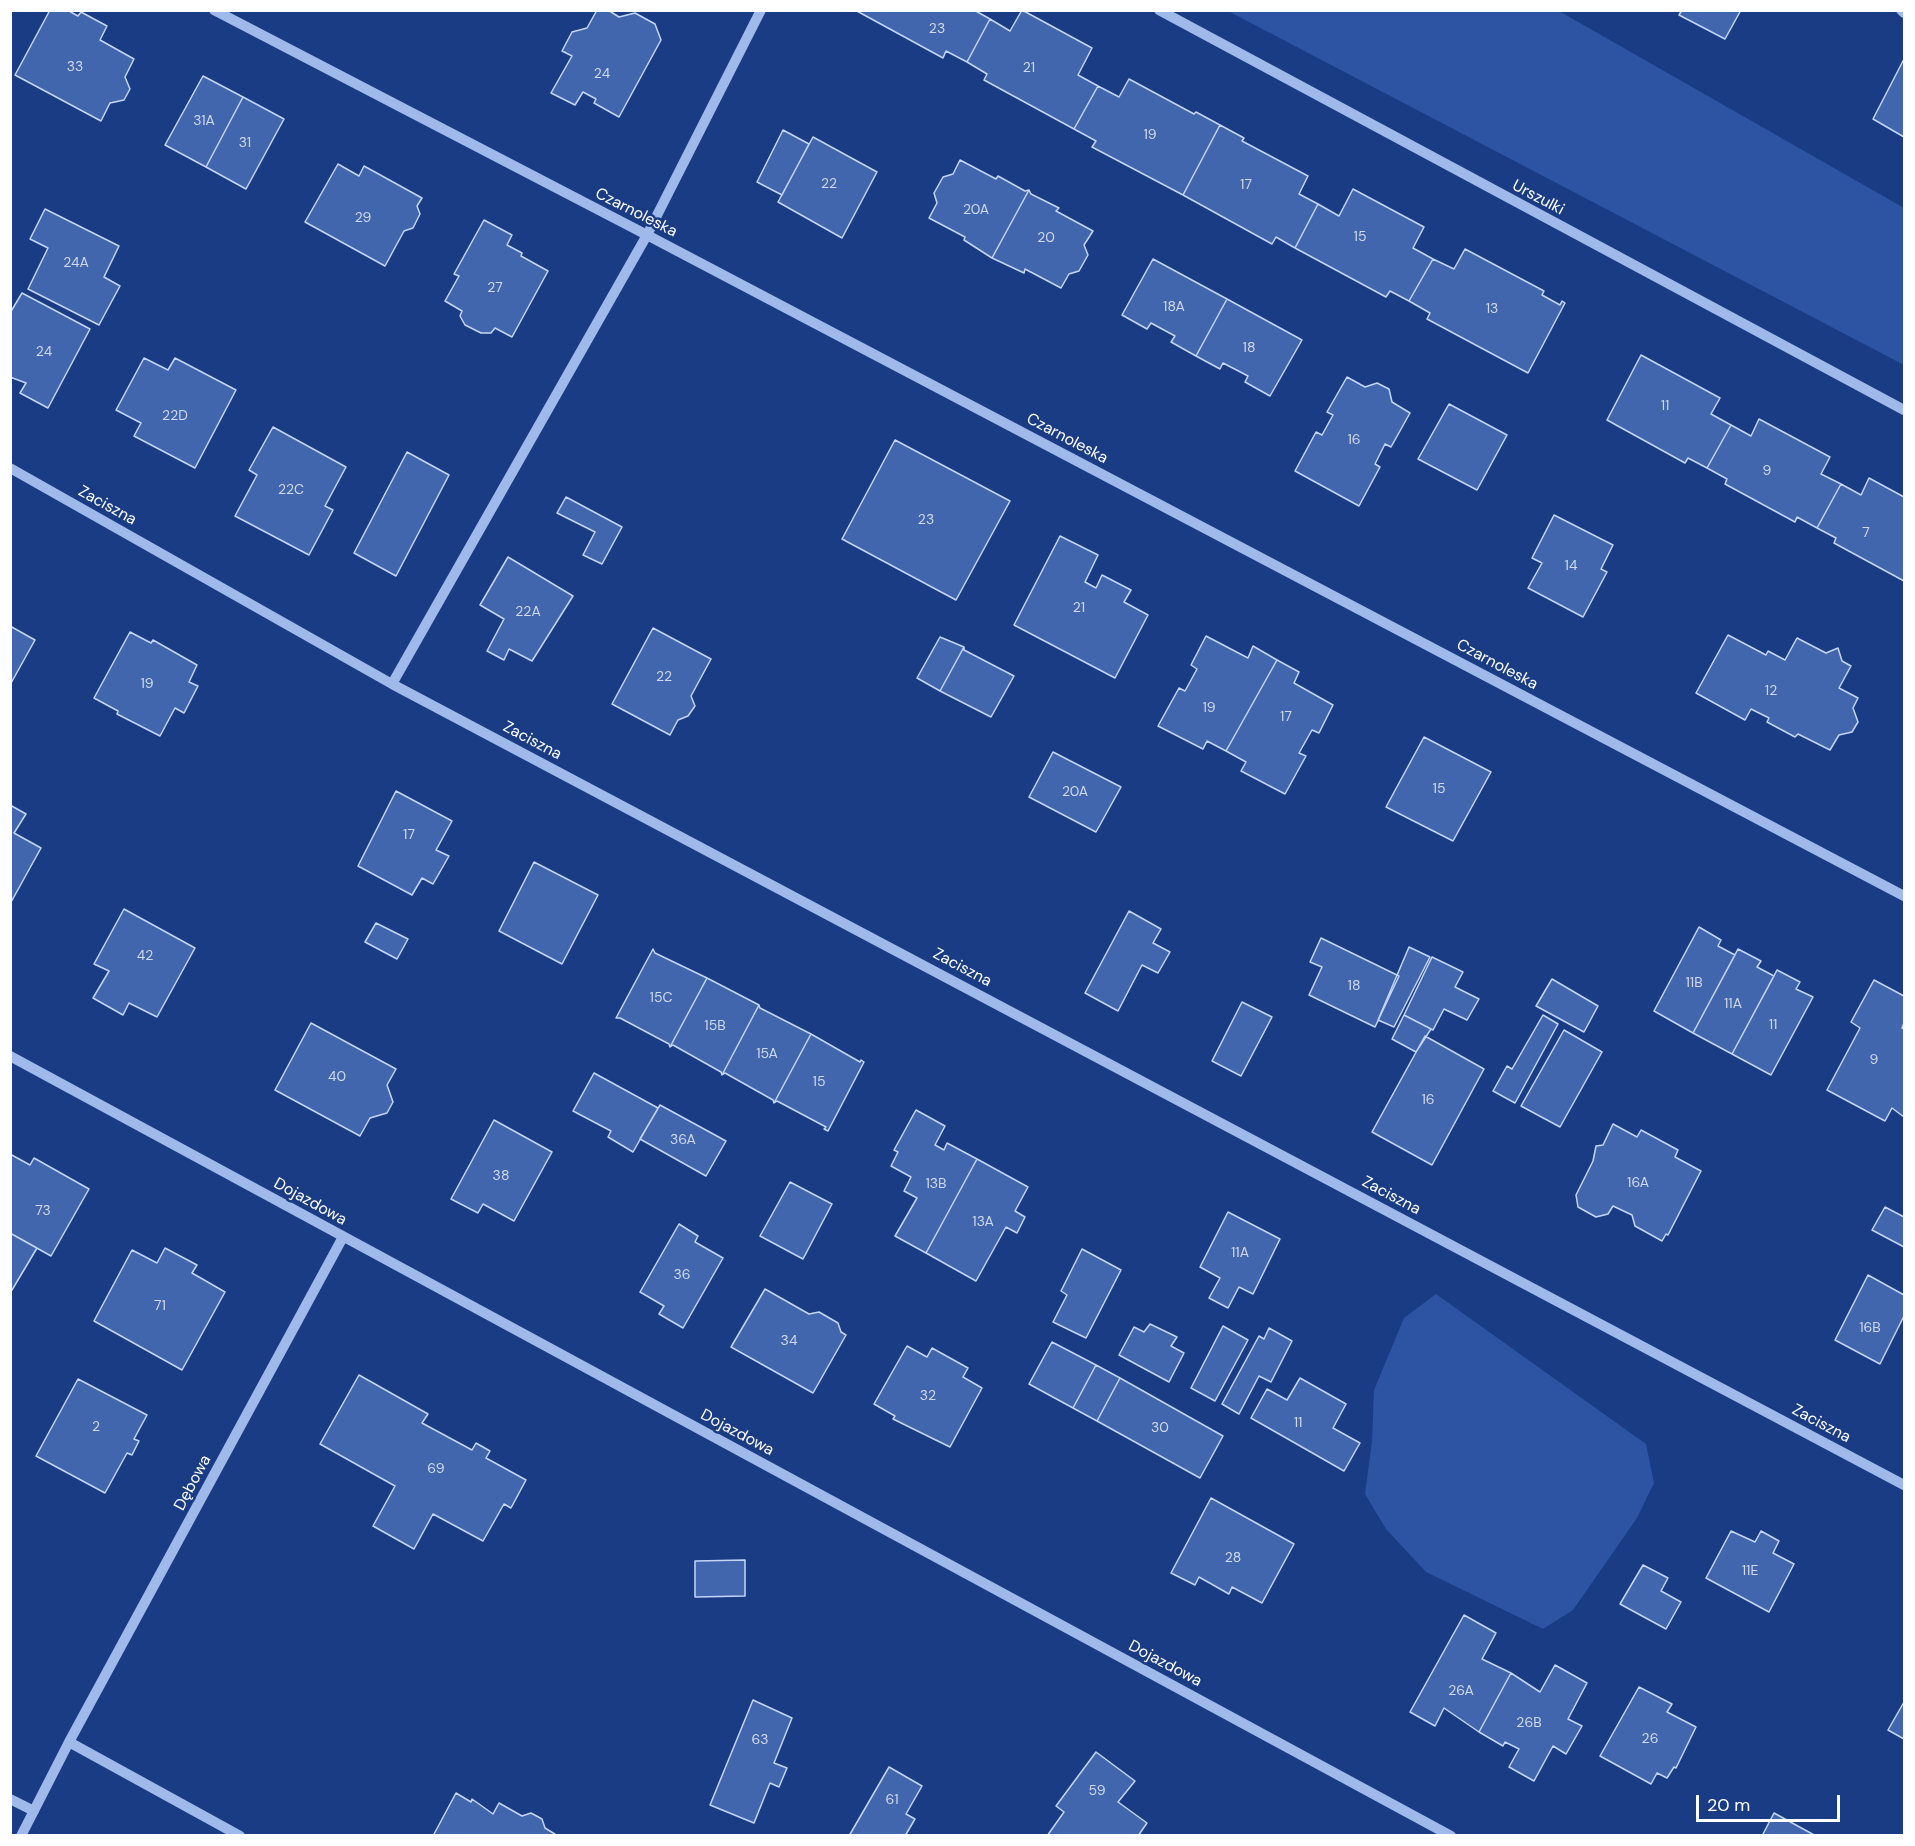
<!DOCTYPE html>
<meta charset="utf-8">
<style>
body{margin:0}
#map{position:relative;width:1915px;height:1846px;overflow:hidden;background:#1a3c84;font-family:"DM Sans",sans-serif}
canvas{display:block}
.frame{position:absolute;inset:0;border:12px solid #fff;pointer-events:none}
.scale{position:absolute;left:1696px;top:1795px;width:144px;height:27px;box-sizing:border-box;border:3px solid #fff;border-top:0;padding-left:8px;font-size:18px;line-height:21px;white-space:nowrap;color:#fff;-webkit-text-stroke:4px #1a3c84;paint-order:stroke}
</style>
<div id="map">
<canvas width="1915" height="1846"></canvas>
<div class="frame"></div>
<div class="scale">20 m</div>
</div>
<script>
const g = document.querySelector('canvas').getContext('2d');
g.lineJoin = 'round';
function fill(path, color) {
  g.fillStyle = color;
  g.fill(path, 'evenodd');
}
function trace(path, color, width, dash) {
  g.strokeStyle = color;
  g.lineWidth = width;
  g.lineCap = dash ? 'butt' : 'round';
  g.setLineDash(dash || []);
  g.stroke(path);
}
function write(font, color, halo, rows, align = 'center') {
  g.font = font + ' "DM Sans",sans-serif';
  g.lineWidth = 5;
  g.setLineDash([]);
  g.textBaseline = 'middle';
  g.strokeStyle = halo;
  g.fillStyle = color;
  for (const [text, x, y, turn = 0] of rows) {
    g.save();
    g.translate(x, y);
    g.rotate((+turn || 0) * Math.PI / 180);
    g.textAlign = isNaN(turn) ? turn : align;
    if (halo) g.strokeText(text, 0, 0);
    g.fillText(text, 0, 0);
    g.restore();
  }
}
fill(new Path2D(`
 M1228 11H1559L1904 208V365Z
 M1436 1294 1646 1444 1654 1483 1637 1518 1573 1610 1543 1629 1426 1572 1386 1529 1365 1494 1372 1441 1374 1390 1404 1318Z`), '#2c54a2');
const building = new Path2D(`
 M50 10H67L78 16 81 12 107 26 100 40 134 59 125 77 130 89 124 100 110 103 101 121 15 75Z
 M597 10H608L619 17 635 13 655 24 661 40 619 117 594 103 596 99 583 92 575 105 551 93 572 56 562 51 572 32 587 28Z
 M855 10H974L990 19 967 62 946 51 943 58Z
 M1022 10 1092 48 1078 75 1098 86 1074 129 984 80 987 74 967 62 990 19 1010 31Z
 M1682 10H1741L1725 39 1679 15Z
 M1904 59V137L1873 119Z
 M203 76 243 97 206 167 165 145Z
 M1129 79 1194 114 1196 112 1220 125 1183 195 1092 147 1096 141 1074 129 1098 86 1119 97Z
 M243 97 284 119 246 189 206 167Z
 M1220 125 1244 138 1242 141 1308 176 1299 194 1318 204 1295 248 1276 237 1272 244 1183 195Z
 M783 130 809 144 782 195 757 182Z
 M813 137 877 172 842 238 778 202Z
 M960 160 996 179 998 176 1025 191 1029 190 992 258 964 240 965 237 929 218 937 203 934 193 943 177 953 174Z
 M338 164 359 176 364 166 422 198 417 206 420 214 413 228 404 231 385 266 305 222Z
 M1353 189 1424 227 1413 248 1433 259 1409 301 1390 291 1386 297 1295 248 1318 204 1339 216Z
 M1029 190 1031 194 1059 208 1056 211 1093 231 1084 245 1088 255 1079 271 1069 274 1061 288 1025 269 1024 273 992 258Z
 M45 209 119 246 104 277 120 286 99 325 28 289 48 248 30 239Z
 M484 220 512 235 507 245 522 253 521 256 548 271 512 337 495 328 491 333H481L465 325 460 316 462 311 445 301 459 276 454 274Z
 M1465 249 1544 291 1542 295 1560 305 1562 301 1565 303 1528 373 1427 319 1430 313 1409 301 1433 259 1454 269Z
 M1153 259 1227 299 1196 356 1171 342 1175 336 1151 323 1147 329 1122 315Z
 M22 293 90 329 48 408 20 393 26 383 10 377V313Z
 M1227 299 1302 340 1270 396 1245 382 1248 376 1223 363 1220 369 1196 356Z
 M1641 355 1720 398 1711 414 1731 425 1707 468 1688 458 1685 463 1607 420Z
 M144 358 168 370 175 358 236 390 195 468 134 436 141 423 116 410Z
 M1347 377 1365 387 1377 383 1389 389 1392 402 1410 413 1391 447 1385 444 1375 464 1380 467 1359 506 1295 471 1316 432 1322 435 1333 415 1327 412Z
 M1449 404 1507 435 1477 490 1418 459Z
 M1759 419 1830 457 1821 474 1841 484 1817 528 1797 517 1795 522 1725 484 1727 479 1707 468 1731 425 1751 436Z
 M273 427 346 467 325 506 333 510 309 555 235 516 257 475 249 470Z
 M895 440 1010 501 956 600 842 539Z
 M407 452 449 475 396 576 354 553Z
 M1869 478 1904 497V581L1834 543 1836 538 1817 528 1841 484 1861 495Z
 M566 497 622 527 602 564 583 555 595 532 557 513Z
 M1554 515 1613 545 1601 569 1607 572 1583 617 1528 588 1542 563 1532 558Z
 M1060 536 1098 555 1085 582 1096 588 1102 575 1131 590 1124 602 1148 615 1115 678 1014 625Z
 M508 557 573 596 532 661 509 649 504 660 487 651 504 619 480 605Z
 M10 626 35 640 10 685Z
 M653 628 711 659 691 696 695 706 688 716 678 720 670 735 612 704Z
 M130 632 151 643 153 640 197 665 189 682 198 686 184 713 175 708 160 736 117 714 118 711 94 698Z
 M1728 635 1766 655 1768 651 1785 660 1797 638 1826 653 1838 648 1842 661 1851 666 1839 688 1858 698 1853 708 1858 722 1852 732 1839 735 1830 750 1798 734 1795 737 1767 722 1769 718 1751 709 1745 720 1696 693Z
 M1206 636 1248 658 1253 646 1277 660 1226 751 1207 741 1203 749 1158 726 1179 688 1185 691 1197 669 1191 665Z
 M940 637 964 647 940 691 917 678Z
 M964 647V650L1014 676 991 717 940 691Z
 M1277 660 1299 672 1294 683 1333 705 1319 733 1312 730 1299 753 1306 756 1285 794 1241 771 1246 762 1226 751Z
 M1424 737 1491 772 1453 841 1386 807Z
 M1053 752 1121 787 1096 832 1029 797Z
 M396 791 452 821 436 850 449 856 433 884 422 878 412 895 358 866Z
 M10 805 26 814 14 833 41 848 10 904Z
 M534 862 598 895 562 964 499 931Z
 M124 909 195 948 157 1017 129 1003 123 1015 93 998 109 971 94 964Z
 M1129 911 1161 929 1153 943 1170 952 1158 973 1142 965 1118 1011 1085 993Z
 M376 923 408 939 397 959 365 942Z
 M1699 927 1721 940 1718 946 1735 955 1693 1033 1654 1011Z
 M1321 938 1399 976 1375 1027 1309 995 1322 967 1310 962Z
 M1409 947 1430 957 1394 1027 1378 1020Z
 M653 949 655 953 707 978 670 1047 669 1044 620 1018H616Z
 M1738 949 1761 961 1757 967 1774 976 1732 1054 1693 1033Z
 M1432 957 1463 972 1455 987 1479 999 1467 1020 1444 1009 1433 1030 1404 1015Z
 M1777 970 1800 982 1796 989 1813 997 1771 1075 1732 1054Z
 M707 978 759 1005 722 1075 721 1072 673 1045 670 1047Z
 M1552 979 1598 1006 1584 1032 1536 1006Z
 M1874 980 1904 996V1023L1902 1028 1904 1029V1117L1892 1108 1885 1121 1827 1090 1860 1028 1851 1022Z
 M1242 1002 1272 1017 1241 1076 1212 1061Z
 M759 1005 760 1008 811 1034 774 1103 773 1100 725 1073 722 1075Z
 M1404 1015 1431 1029 1416 1052 1392 1039Z
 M1543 1015 1558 1024 1515 1103 1493 1091 1507 1066 1512 1069Z
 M311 1023 396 1069 387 1085 393 1102 387 1113 370 1118 360 1136 275 1090Z
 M1564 1030 1602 1052 1560 1127 1521 1106Z
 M811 1034 860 1062 861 1060 864 1062 828 1131 824 1129 826 1127 777 1101 774 1103Z
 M1425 1036 1484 1069 1432 1165 1372 1132Z
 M594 1073 658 1108 633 1152 608 1137 611 1131 573 1111Z
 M660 1105 726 1141 706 1176 640 1139Z
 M916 1110 945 1126 935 1145 944 1150 947 1143 977 1159 926 1253 895 1236 917 1198 904 1191 911 1177 891 1166 898 1152 894 1150Z
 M494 1120 552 1152 514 1221 483 1204 478 1213 451 1199Z
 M1613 1124 1637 1137 1641 1130 1678 1150 1675 1157 1701 1171 1668 1235 1666 1234 1662 1241 1635 1226 1632 1215 1613 1206 1608 1214 1596 1217 1578 1207 1576 1195 1593 1161 1596 1146 1603 1145Z
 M10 1154 30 1165 34 1158 89 1189 51 1256 10 1233Z
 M977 1159 1028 1187 1015 1211 1025 1217 1017 1233 1006 1227 976 1281 926 1253Z
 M790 1182 832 1204 803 1259 760 1236Z
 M1885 1207 1904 1217V1247L1872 1230Z
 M1228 1212 1280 1239 1253 1294 1239 1287 1228 1308 1209 1298 1220 1278 1200 1267Z
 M679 1224 698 1236 695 1242 723 1258 683 1328 659 1314 664 1306 640 1292Z
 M10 1233 37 1248 12 1290H10Z
 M165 1248 197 1265 192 1273 225 1292 182 1370 94 1321 132 1250 157 1263Z
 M1082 1249 1121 1270 1086 1338 1053 1322 1067 1295 1061 1291Z
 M1868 1275 1904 1295V1316L1880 1364 1835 1340Z
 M765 1289 809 1314 819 1312 838 1323 841 1332 846 1335 813 1393 731 1347Z
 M1150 1324 1177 1337 1171 1346 1184 1353 1169 1382 1119 1355 1134 1327 1144 1332Z
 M1223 1326 1248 1340 1215 1401 1191 1388Z
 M1269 1328 1292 1341 1271 1382 1259 1376 1239 1414 1222 1404 1259 1336 1264 1339Z
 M1052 1342 1096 1365 1073 1408 1029 1384Z
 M907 1346 927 1357 932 1348 968 1368 963 1377 982 1388 950 1447 893 1419 895 1416 874 1404Z
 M1096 1365 1120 1378 1097 1421 1073 1408Z
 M359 1375 428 1414 422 1423 472 1450 476 1443 490 1451 486 1458 526 1480 511 1508 504 1504 483 1541 433 1514 414 1549 373 1526 395 1486 320 1444Z
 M1120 1378 1223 1436 1200 1478 1097 1421Z
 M1300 1378 1346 1404 1333 1428 1360 1443 1344 1471 1251 1418 1267 1389 1287 1400Z
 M78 1379 147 1415 134 1439 139 1441 132 1455 127 1453 105 1493 36 1456Z
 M1211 1498 1294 1544 1262 1603 1232 1587 1229 1594 1199 1577 1195 1585 1171 1573Z
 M1731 1531 1755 1542 1761 1531 1779 1541 1773 1553 1794 1564 1769 1612 1706 1578Z
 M745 1560V1596L695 1597V1561Z
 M1643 1565 1668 1578 1661 1591 1681 1602 1666 1629 1620 1604Z
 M1464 1615 1496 1633 1482 1659 1511 1673 1479 1732 1444 1708 1435 1726 1410 1712Z
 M1555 1665 1587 1683 1568 1719 1582 1726 1566 1754 1553 1746 1534 1781 1509 1767 1519 1749 1505 1742 1503 1746 1479 1732 1511 1673 1540 1692Z
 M1639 1687 1672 1704 1667 1712 1696 1727 1676 1768 1674 1767 1667 1778 1657 1773 1651 1784 1600 1756Z
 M753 1700 792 1718 774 1763 787 1768 779 1787 770 1783 754 1823 710 1805Z
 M1904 1702V1739L1888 1730Z
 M1096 1752 1135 1781 1118 1802 1147 1823 1138 1836H1047L1064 1812 1056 1806Z
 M889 1767 922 1786 906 1814 915 1819 905 1836H849Z
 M456 1793 471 1802 472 1799 493 1814 499 1803 522 1816 531 1813 542 1819 545 1828 558 1836H433Z
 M1774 1813 1816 1836H1762Z`);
fill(building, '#4266ad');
trace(building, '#c4d6f8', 1.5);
trace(new Path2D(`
 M214 10 647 235 1904 896
 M1159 10 1904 410
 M1901 10 1904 13
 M10 468 392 684 1904 1485
 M392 684 647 235 761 10
 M10 1056 1451 1836
 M69 1742 240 1836
 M10 1799 34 1811
 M21 1836 69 1742 343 1237`), '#9fb9eb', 10);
write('14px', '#d0d9ea', null, [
 ["23",937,29],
 ["33",75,67],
 ["21",1029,68],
 ["24",602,74],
 ["31A",204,121],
 ["19",1150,135],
 ["31",245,143],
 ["22",829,184],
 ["17",1246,185],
 ["20A",976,210],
 ["29",363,218],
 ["15",1360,237],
 ["20",1046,238],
 ["24A",76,263],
 ["27",495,288],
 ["18A",1174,307],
 ["13",1492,309],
 ["18",1249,348],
 ["24",44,352],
 ["11",1665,406],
 ["22D",175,416],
 ["16",1354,440],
 ["9",1767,471],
 ["22C",291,490],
 ["23",926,520],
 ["7",1866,533],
 ["14",1571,566],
 ["21",1079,608],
 ["22A",528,612],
 ["22",664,677],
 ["19",147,684],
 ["12",1771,691],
 ["19",1209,708],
 ["17",1286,717],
 ["15",1439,789],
 ["20A",1075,792],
 ["17",409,835],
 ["42",145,956],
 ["11B",1694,983],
 ["18",1354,986],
 ["15C",661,998],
 ["11A",1733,1004],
 ["11",1773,1025],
 ["15B",715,1026],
 ["15A",767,1054],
 ["9",1874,1060],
 ["40",337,1077],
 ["15",819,1082],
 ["16",1428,1100],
 ["36A",683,1140],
 ["38",501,1176],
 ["16A",1638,1183],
 ["13B",936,1184],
 ["73",43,1211],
 ["13A",983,1222],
 ["11A",1240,1253],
 ["36",682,1275],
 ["71",160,1306],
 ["16B",1870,1328],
 ["34",789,1341],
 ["32",928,1396],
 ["11",1298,1423],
 ["2",96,1427],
 ["30",1160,1428],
 ["69",436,1469],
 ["28",1233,1558],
 ["11E",1750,1571],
 ["26A",1461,1691],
 ["26B",1529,1723],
 ["26",1650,1739],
 ["63",760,1740],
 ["59",1097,1791],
 ["61",892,1800]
]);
write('16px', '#fff', '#1a3c84', [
 ["Urszulki",1538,198,28],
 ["Czarnoleska",636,213,27],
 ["Czarnoleska",1067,439,28],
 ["Zaciszna",107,506,29],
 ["Czarnoleska",1497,665,28],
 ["Zaciszna",532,741,28],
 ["Zaciszna",962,968,28],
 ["Zaciszna",1391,1196,28],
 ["Dojazdowa",310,1202,29],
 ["Zaciszna",1821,1424,28],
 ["Dojazdowa",737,1433,28],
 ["Dębowa",193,1483,-62],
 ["Dojazdowa",1165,1664,28]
]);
</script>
